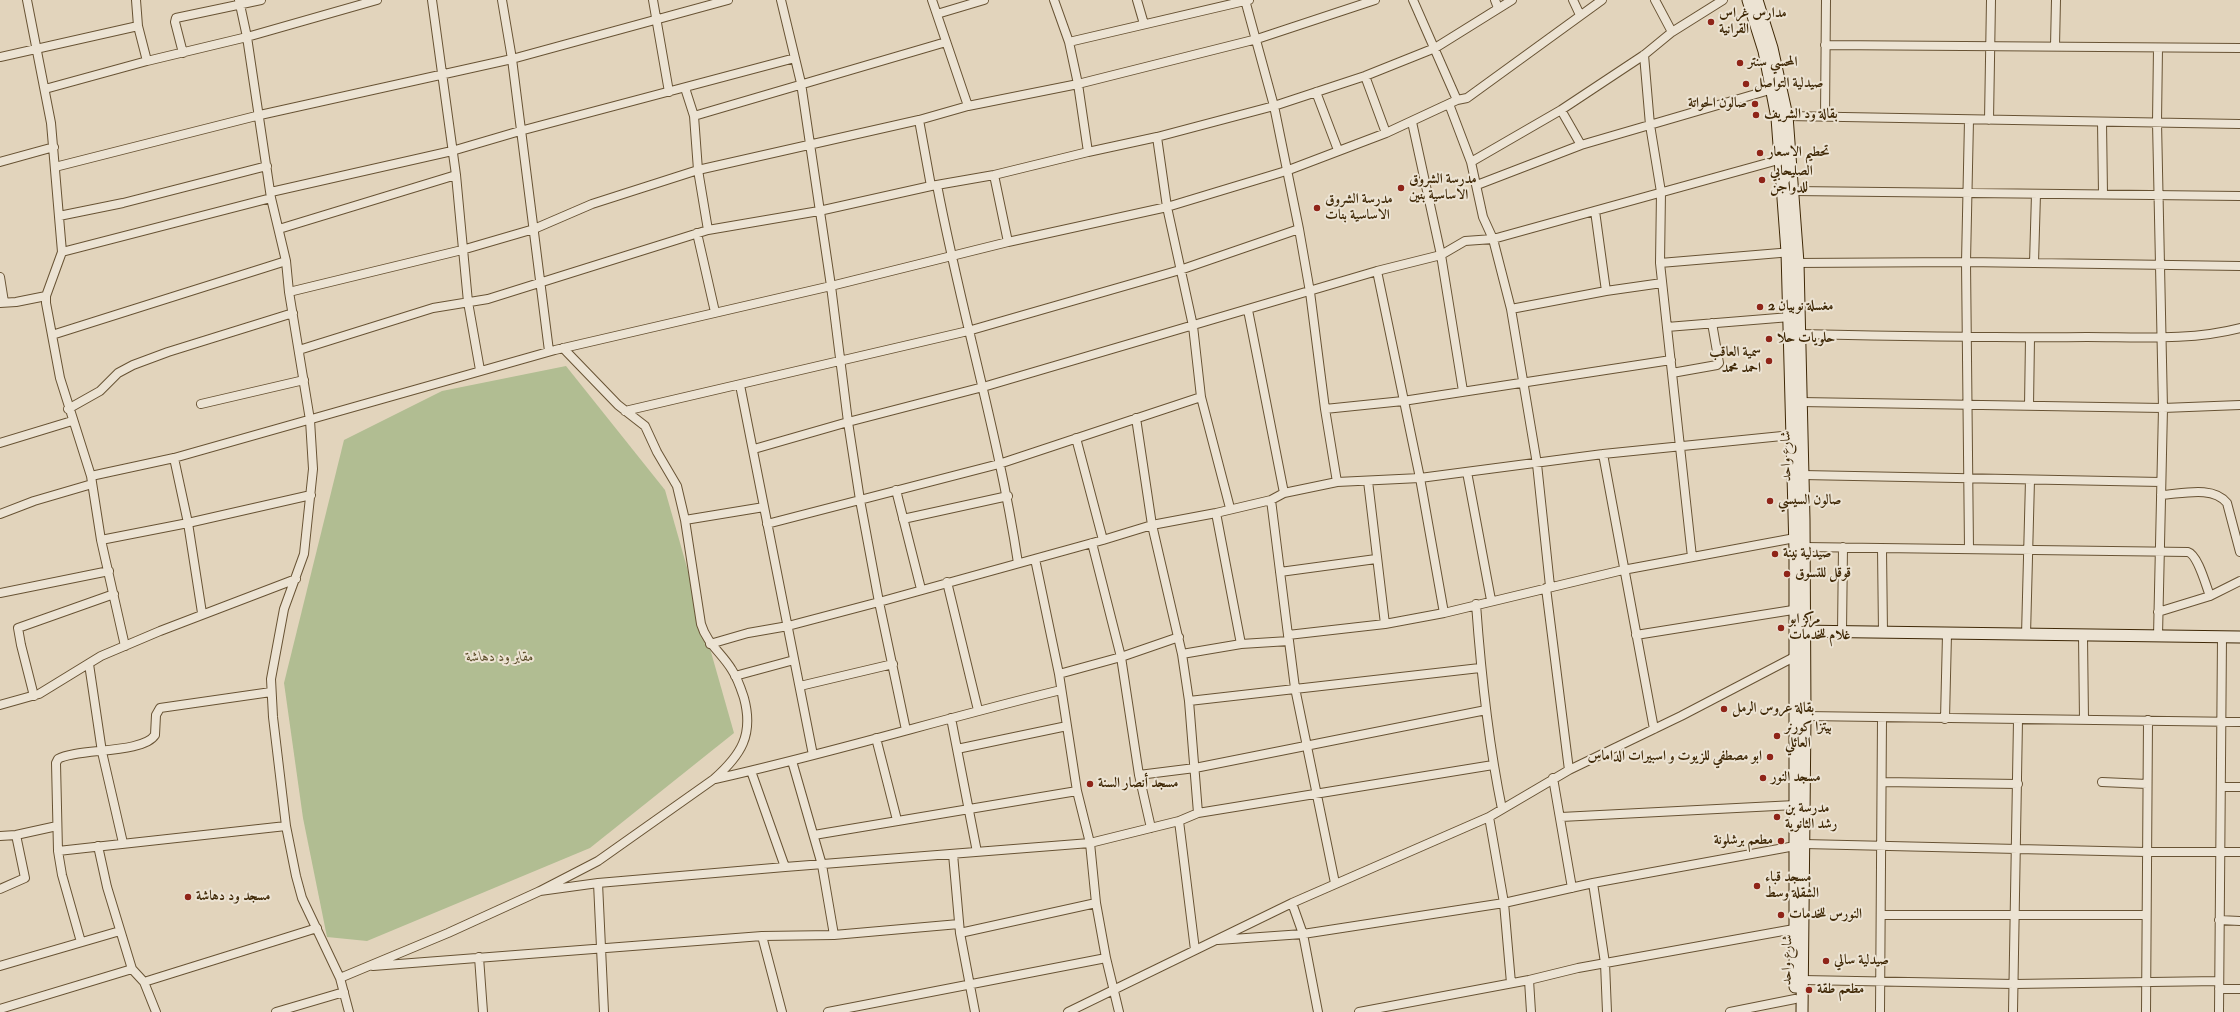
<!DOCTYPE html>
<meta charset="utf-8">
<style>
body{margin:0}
canvas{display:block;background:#e2d4bc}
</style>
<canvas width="2240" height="1012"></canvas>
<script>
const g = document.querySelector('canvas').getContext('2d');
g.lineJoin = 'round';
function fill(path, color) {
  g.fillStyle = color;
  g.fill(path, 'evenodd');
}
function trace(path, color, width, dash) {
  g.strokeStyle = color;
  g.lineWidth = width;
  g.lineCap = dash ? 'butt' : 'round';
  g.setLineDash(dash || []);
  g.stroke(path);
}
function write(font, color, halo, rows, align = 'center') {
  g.font = font + ' "IM FELL Double Pica",Amiri,serif';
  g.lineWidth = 4;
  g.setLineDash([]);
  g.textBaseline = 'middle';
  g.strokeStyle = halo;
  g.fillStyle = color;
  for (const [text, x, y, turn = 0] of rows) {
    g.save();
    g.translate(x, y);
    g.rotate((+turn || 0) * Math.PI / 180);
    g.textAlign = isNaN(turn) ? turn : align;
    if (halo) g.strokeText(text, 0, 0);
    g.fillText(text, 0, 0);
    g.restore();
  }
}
fill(new Path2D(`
 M566 366 665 490 734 733 590 848 367 941 327 937 303 818 284 683 344 440 442 391Z`), '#b1bd92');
const street = new Path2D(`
 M27 0 51 123 62 252 46 296V303L60 378 91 476 101 540 125 646
 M136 0 138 26 147 61
 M239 0 247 37 271 198 286 261 289 292 310 420 313 469 304 554 284 609 271 679 273 717 286 826 296 876 302 898 340 978 349 1012
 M432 0 456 175 468 302 480 370
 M502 0 512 59 549 351
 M653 0 669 92
 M781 0 801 83 831 286 848 422 860 500 879 602 906 730
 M932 0 968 106
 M1054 0 1069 42 1078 84 1088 152
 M1137 0 1144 24
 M1245 0 1274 106 1299 229 1310 292 1325 409 1337 482
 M1413 0 1457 100
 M1495 0 1498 8
 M1573 0 1580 15
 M1655 0 1672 32
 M937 14 984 0
 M1069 42 1249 0
 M1825 45 2240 48
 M2055 46 2056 0
 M183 53 175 22 176 18 261 0
 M1644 55 1650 125 1661 192 1660 263 1692 557
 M0 57 138 26
 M1365 76 1386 133
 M685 88 694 116 698 170 708 230
 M45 89 147 61 247 37 377 0
 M1316 92 1338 150
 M1449 104 1471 162 1483 217 1493 239 1511 309 1537 464 1550 586
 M1561 110 1581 145
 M694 116 946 42
 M1787 116 2240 124
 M1825 116 1826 0
 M919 120 931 186
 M1989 120 1991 0
 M1412 122 1441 255 1463 391
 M2102 122 2103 194
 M1157 137 1167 207 1193 326 1201 397 1230 508
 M0 162 54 147
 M1471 162 1561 110 1644 55 1672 32 1723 0
 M55 167 260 115 512 59 728 0
 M994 175 1008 242
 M937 185C961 312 999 436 1018 563
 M1477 185 1581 145 1773 89
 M1794 191 2240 196
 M271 192 452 151 520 131 795 58
 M1595 211 1606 291
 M59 216 123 203 267 166
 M279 229 456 175
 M697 233 715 312
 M62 252 271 198
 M1660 263 1792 252
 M1794 263 1966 262 2240 266
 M2034 263 2036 194
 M1377 271 1420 478 1444 613
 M0 277 4 302
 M289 292 462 250 534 229 592 204 698 170 919 120 968 106 1078 84 1257 39 1375 0
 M0 303 16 302 46 296
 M1511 309 1606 291 1662 283
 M1248 310 1284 493
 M1667 327 1790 317
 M1799 334C1895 336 1991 338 2087 337 2138 337 2190 341 2240 328
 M52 335 286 261
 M299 350 433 308 488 299 708 230 819 211 931 186 994 175 1088 152 1157 137 1274 106 1365 76 1435 48 1512 0
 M1672 373 1717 365 1719 363 1712 323
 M740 385 813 755
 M1801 402 2163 408 2240 405
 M201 404 304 380
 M2029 406 2030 338
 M68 409 100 391 118 373 133 365 168 352 293 313
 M1325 409 1403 401 1671 360
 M625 411 968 331 1180 270 1299 229
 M1136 418 1152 525 1182 654 1189 701 1198 813
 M1076 438 1103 540
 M0 443 72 421
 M754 449 848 422 983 387 1377 271 1441 255 1465 241 1493 239 1782 159
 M1603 454 1654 729
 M174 458 188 523 202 613
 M1467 472 1491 600
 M1803 475 2161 482
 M91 476 174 458 555 350 831 286 1008 242 1167 207 1286 171 1386 133 1457 100 1467 98 1602 0
 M1368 481 1385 624
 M896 490 921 589
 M2161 495C2181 494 2213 485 2227 503L2240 552
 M1271 500 1288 635
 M1216 513 1241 644
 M0 514 34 501 92 484
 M903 519 1008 496
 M685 520 764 507
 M767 524 999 464 1201 397
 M101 540 188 523 311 495
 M1092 543 1121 657 1139 775 1151 828
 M1804 547 2188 552C2198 555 2206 586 2210 596
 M1882 549 1883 633
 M1969 549 1966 262 1969 120
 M1035 559 1059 674 1077 791 1090 843 1096 903 1106 958 1119 1012
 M1280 572 1376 559
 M947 582 978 710
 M1546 588 1569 770
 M0 593 109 571
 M1476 604C1481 673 1488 741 1502 809
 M2158 612 2210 596 2240 581
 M1842 632 1843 547
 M1636 635 1799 609
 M2026 635 2030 480
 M2083 636 2084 720
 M2158 636 2163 408 2157 122 2158 48
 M1289 641 1295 688 1335 883
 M710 644 748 633 788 626 879 602 1103 540 1152 525 1216 513 1271 500 1284 493 1337 482 1420 478 1603 454 1792 435
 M1182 654 1241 644 1289 641 1288 635 1385 624 1444 613 1623 570 1795 538
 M89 664 102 752 123 843
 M1059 674 1121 657 1179 637
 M735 676 794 660
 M800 686 893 664
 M34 696 21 645 18 628 114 594
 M1189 701 1480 668
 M0 705 39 694 101 656 160 631 296 579
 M1805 716 2240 722
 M951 718 977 852
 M1945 719 1947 634
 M876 738 897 820
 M957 749 1067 726
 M792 761 822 865 834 935
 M751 771 785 867
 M1139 775 1195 768 1486 710
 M1553 778 1572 888
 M715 779C832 753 945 718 1061 690
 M1882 782 2018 784
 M2102 782 2147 784
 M2222 787H2240
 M1489 817 1504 903 1511 983
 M1561 817 1795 805
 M1179 821 1195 950
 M814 835 1077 791
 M0 836 16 835 57 826
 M1804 844 2146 852H2240
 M98 846 107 887 132 969 144 982 156 1012
 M58 851 286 826
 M953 854 960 933 975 1012
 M598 883 604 1012
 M1593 883 1605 963 1607 1012
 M0 889 25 878 16 835
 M540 891 598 883 785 867 1090 843 1179 821 1198 813 1493 765
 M1292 903 1303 934 1318 1012
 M1882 915H2146
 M2219 920 2240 921
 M960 933 1096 903
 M762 936 782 1012
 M1218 940 1303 934 1504 903 1593 883 1795 846
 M81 942 62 875 58 851 56 763 58 759C76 748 143 754 155 735L156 715 160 708 271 692
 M479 957 483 1012
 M0 966 120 931
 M373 966 762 936 834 935 959 924
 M340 978 448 933 540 891 598 861 714 779C741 755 754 735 744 698 741 689 738 679 732 670 722 653 707 644 701 624L685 520 677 486 657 452 645 426 618 405 563 348
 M1529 980 1531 1012
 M1803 980 2014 984 2219 981
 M144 982 317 928
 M2219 989H2240
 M0 1009 132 969
 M276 1012 344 992
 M828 1012 1106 958
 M1068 1012 1292 903 1489 817 1569 770 1681 716 1798 655
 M1359 1012 1529 980 1578 968 1794 929
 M1730 1012 1795 999
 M1880 1012 1882 718
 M2013 1012 2018 720
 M2146 1012 2148 720
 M2219 1012 2222 637`);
const secondary = new Path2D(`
 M1748 0 1764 51 1777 118 1787 252 1795 550V987
 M1757 0 1772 48 1787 116 1798 263 1804 520 1805 716 1802 1012
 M1797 631 2240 637`);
trace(street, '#685334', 10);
trace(secondary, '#3f2806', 13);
trace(street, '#ece3d3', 8);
trace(secondary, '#ece3d3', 11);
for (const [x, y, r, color] of [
 [1711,22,4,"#8f2418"],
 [1740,63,4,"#8f2418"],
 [1746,84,4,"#8f2418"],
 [1755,104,4,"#8f2418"],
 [1756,115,4,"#8f2418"],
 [1760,153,4,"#8f2418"],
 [1762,180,4,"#8f2418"],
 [1401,188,4,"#8f2418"],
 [1317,208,4,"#8f2418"],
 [1760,307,4,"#8f2418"],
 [1769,339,4,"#8f2418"],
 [1769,361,4,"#8f2418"],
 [1770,501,4,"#8f2418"],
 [1775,554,4,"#8f2418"],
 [1787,574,4,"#8f2418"],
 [1781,628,4,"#8f2418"],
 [1724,709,4,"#8f2418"],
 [1777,736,4,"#8f2418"],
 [1770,757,4,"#8f2418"],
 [1763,778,4,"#8f2418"],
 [1090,784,4,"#8f2418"],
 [1777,817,4,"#8f2418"],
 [1781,841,4,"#8f2418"],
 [1757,886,4,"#8f2418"],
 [188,897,4,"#8f2418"],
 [1781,915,4,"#8f2418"],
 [1826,961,4,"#8f2418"],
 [1809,990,4,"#8f2418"]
]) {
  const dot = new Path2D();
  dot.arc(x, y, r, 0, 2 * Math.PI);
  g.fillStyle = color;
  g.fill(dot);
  trace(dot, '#ece3d3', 1.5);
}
write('bold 14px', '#3f2806', '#ece3d3', [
 ["مدارس غراس",1719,14],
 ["القرانية",1719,30],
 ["المحسي سنتر",1748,63],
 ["صيدلية التواصل",1754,84],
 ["صالون الحواتة",1747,104,"right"],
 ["بقالة ود الشريف",1764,115],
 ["تحطيم الاسعار",1768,153],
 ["الصليحابي",1770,172],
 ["للدواجن",1770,188],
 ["مدرسة الشروق",1409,180],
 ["الاساسية بنين",1409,196],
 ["مدرسة الشروق",1325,200],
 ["الاساسية بنات",1325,216],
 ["مغسلة نوبيان 2",1768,307],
 ["حلويات حلا",1777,339],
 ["سمية العاقب",1761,353,"right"],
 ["احمد محمد",1761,369,"right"],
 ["صالون السيسي",1778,501],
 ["صيدلية نينة",1783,554],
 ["قوقل للتسوق",1795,574],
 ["مركز ابو",1789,620],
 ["غلام للخدمات",1789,636],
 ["بقالة عروس الرمل",1732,709],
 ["بيتزا كورنر",1785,728],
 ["العائلي",1785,744],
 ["ابو مصطفي للزيوت و اسبيرات الداماس",1762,757,"right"],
 ["مسجد النور",1771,778],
 ["مسجد أنصار السنة",1098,784],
 ["مدرسة بن",1785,809],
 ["رشد الثانوية",1785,825],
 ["مطعم برشلونة",1773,841,"right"],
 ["مسجد قباء",1765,878],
 ["الشقلة وسط",1765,894],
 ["مسجد ود دهاشة",196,897],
 ["النورس للخدمات",1789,915],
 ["صيدلية سالي",1834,961],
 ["مطعم طقة",1817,990]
], 'left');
write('14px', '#3f2806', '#ece3d3', [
 ["شارع واحد",1787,456,-91],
 ["شارع واحد",1788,960,-89]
]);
write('italic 14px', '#564622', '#ece3d3', [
 ["مقابر ود دهاشة",500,658]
]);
</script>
